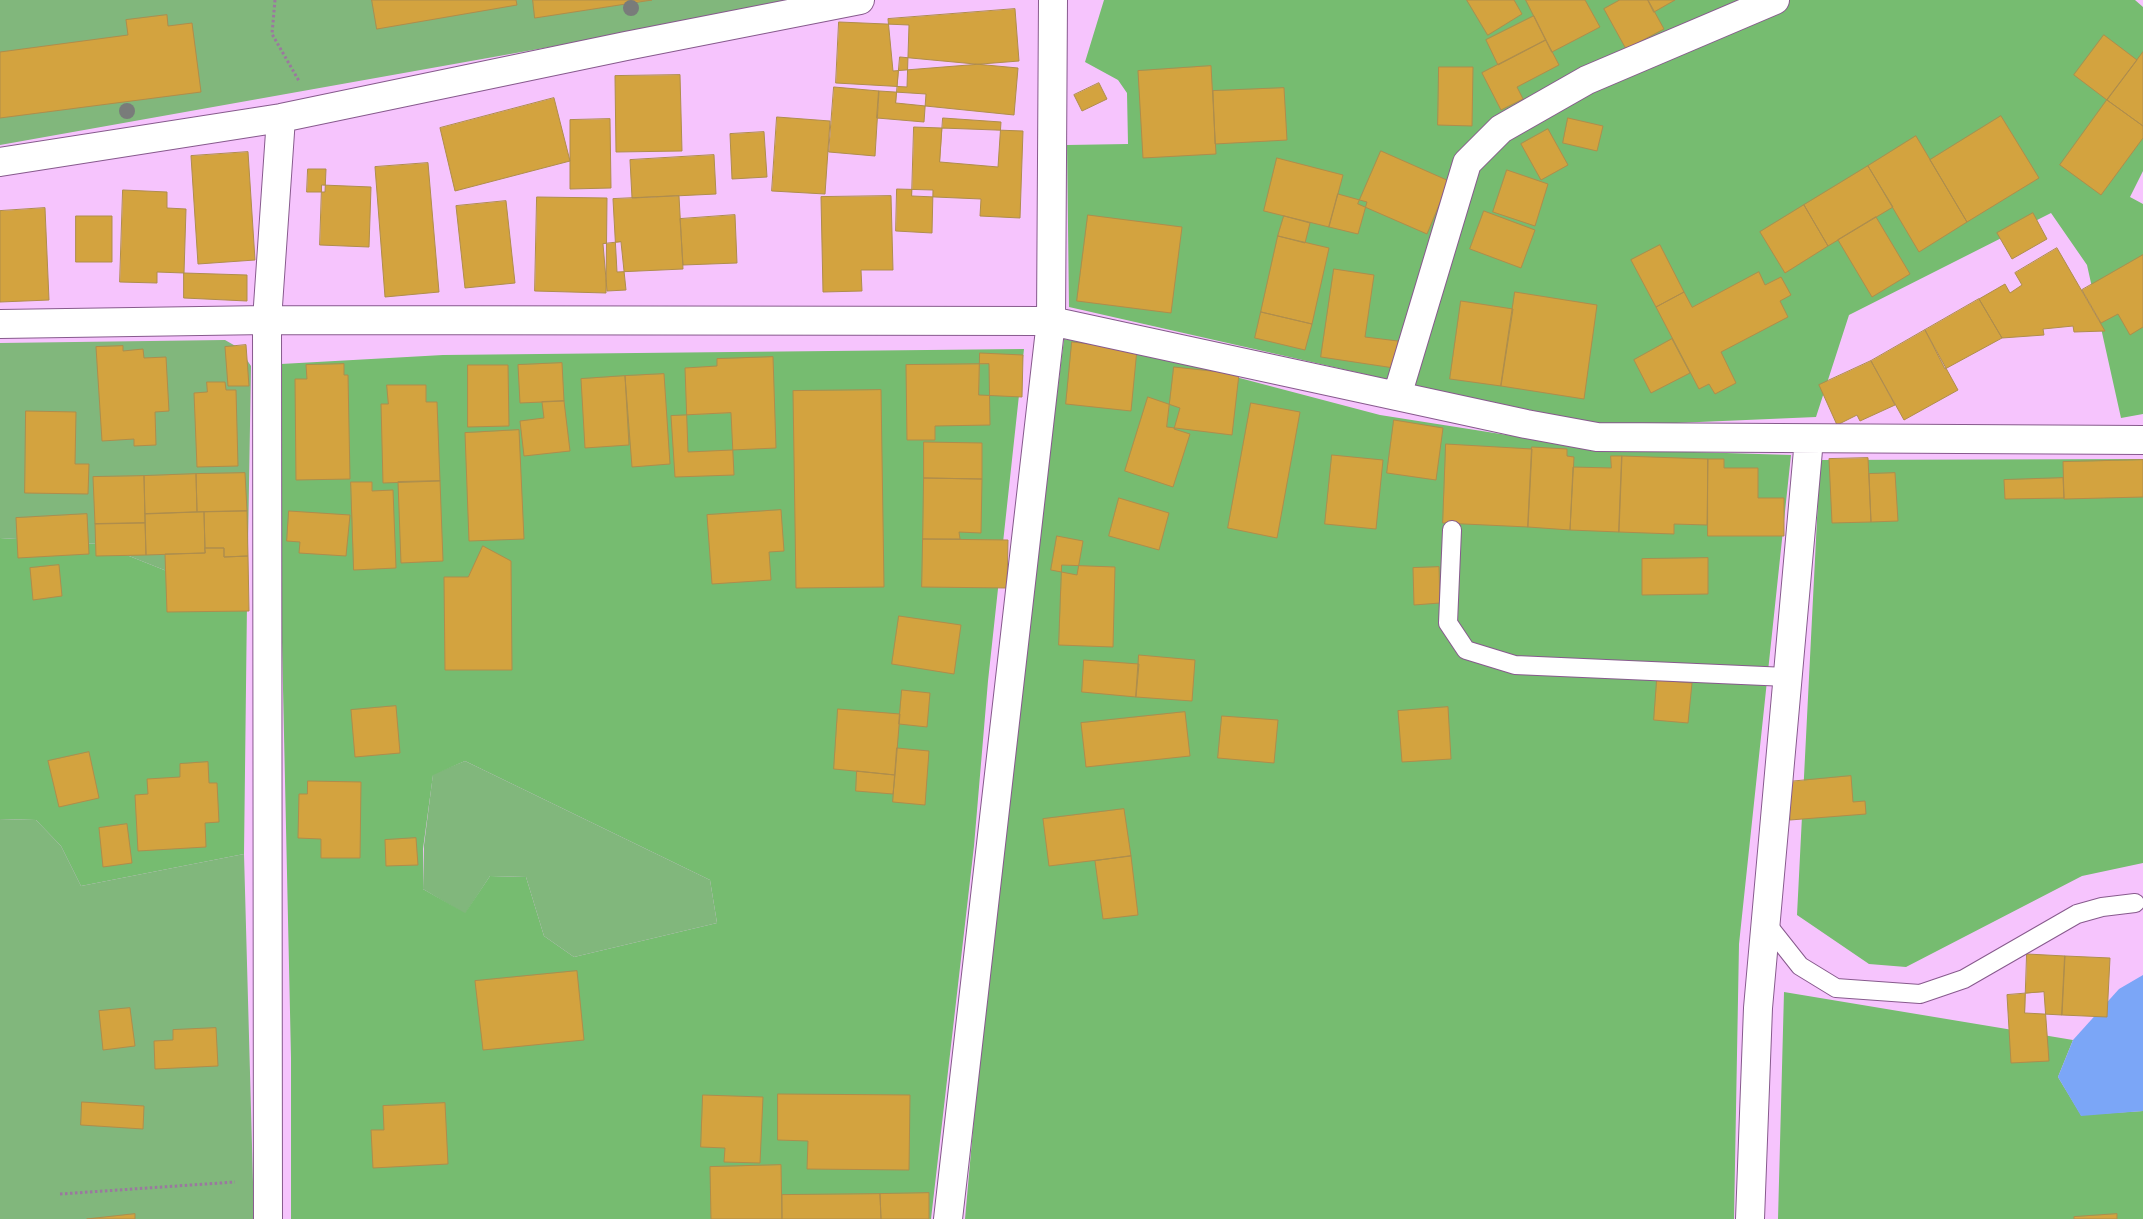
<!DOCTYPE html>
<style>
body{margin:0}
canvas{display:block;background:#f6c4fd}
</style>
<canvas width="2143" height="1219"></canvas>
<script>
const g = document.querySelector('canvas').getContext('2d');
g.lineJoin = 'round';
function fill(path, color) {
  g.fillStyle = color;
  g.fill(path, 'evenodd');
}
function trace(path, color, width, dash) {
  g.strokeStyle = color;
  g.lineWidth = width;
  g.lineCap = dash ? 'butt' : 'round';
  g.setLineDash(dash || []);
  g.stroke(path);
}
fill(new Path2D(`
 M0 0H813L0 145Z
 M225 340 239 348 251 366 247 603 99 544 0 538V343Z
 M465 761 710 880 717 923 574 957 544 936 526 877 490 876 465 914 423 889 424 845 433 774Z
 M0 819 36 820 61 846 81 886 244 854 254 1219H0Z`), '#81b77c');
fill(new Path2D(`
 M1104 0H2135L2143 7V171L2130 197 2143 204V414L2121 418 2087 265 2051 213 1849 315 1816 417 1606 426 1426 388 1069 307 1067 145 1128 144 1127 93 1118 80 1085 62Z
 M1064 339 1156 356 1380 415 1596 449 1791 455 1739 944 1734 1219H965L992 916Z
 M1024 349 988 681 974 846 931 1219H291V1058L281 596V364L443 355ZM465 761 710 880 717 923 574 957 544 936 526 877 490 876 465 913 423 889V849L433 775Z
 M2143 459V863L2082 876 1906 967 1869 964 1797 915 1820 460Z
 M0 538 99 544 247 603 244 854 81 886 61 846 36 820 0 819Z
 M1784 992 2073 1040 2058 1077 2081 1115 2143 1111V1219H1778Z`), '#76bc70');
fill(new Path2D(`
 M2143 975V1111L2081 1116 2058 1077 2073 1040 2119 989Z`), '#7ba6f7');
const building = new Path2D(`
 M372 0H516L517 5 377 29Z
 M533 0H652L535 18Z
 M1467 0H1514L1522 14 1488 35Z
 M1526 0H1585L1600 27 1552 52Z
 M1620 0H1648L1664 29 1626 49 1604 9Z
 M1648 0H1675L1654 12Z
 M1015 9 1019 61 893 71 888 19Z
 M167 15 168 26 192 23 201 92 0 118V52L128 35 126 20Z
 M1534 16 1546 40 1498 65 1486 40Z
 M839 22 909 25 907 87 836 83Z
 M2104 35 2137 60 2107 100 2074 75Z
 M1546 40 1559 65 1517 87 1523 99 1501 110 1482 73Z
 M2143 52V126L2107 100Z
 M900 57 1018 68 1014 115 896 103Z
 M1211 66 1216 154 1143 158 1138 71Z
 M1439 67H1473L1472 126 1438 125Z
 M680 75 682 151 616 152 615 76Z
 M1099 83 1107 99 1082 111 1074 95Z
 M834 87 879 91 875 156 829 152Z
 M1284 88 1287 140 1215 144 1213 91Z
 M879 91 926 94 924 122 877 118Z
 M554 98 570 161 455 191 440 128Z
 M2107 100 2143 126V138L2101 195 2060 165Z
 M2001 116 2039 178 1967 222 1930 160Z
 M777 117 830 121 825 194 772 191Z
 M943 118 1001 122 998 167 940 162Z
 M1568 118 1603 126 1597 151 1563 143Z
 M610 119 611 188 570 189V120Z
 M914 127 1023 131 1020 218 980 216 981 199 912 196Z
 M1548 129 1568 165 1541 180 1521 144Z
 M764 132 767 177 732 179 730 134Z
 M1916 136 1967 222 1919 252 1868 166Z
 M1381 151 1449 181 1427 234 1358 204Z
 M248 152 255 260 198 264 191 156Z
 M714 155 716 194 632 198 630 160Z
 M1277 158 1343 175 1329 227 1264 211Z
 M428 163 439 292 385 297 375 167Z
 M1868 166 1893 207 1828 246 1804 205Z
 M308 169H326L325 192H307Z
 M1507 170 1548 184 1535 226 1493 212Z
 M322 185 371 187 369 247 320 245Z
 M897 189 933 190 932 233 896 231Z
 M123 190 167 192V208L186 209 184 273 157 272V283L120 282Z
 M1338 194 1367 202 1358 234 1329 227Z
 M679 196 683 269 617 272 613 199Z
 M891 196 893 270H861L862 291 823 292 821 197Z
 M537 197 607 198 606 293 535 291Z
 M506 201 515 283 465 288 456 206Z
 M1804 205 1828 246 1785 273 1760 232Z
 M45 208 49 300 0 302V211Z
 M1484 211 1535 230 1521 268 1470 249Z
 M2033 213 2047 239 2012 259 1997 233Z
 M735 215 737 263 683 265 680 219Z
 M1088 215 1182 227 1171 313 1077 301Z
 M76 216H112V262H76Z
 M1284 216 1310 223 1305 243 1278 236Z
 M1876 217 1910 274 1872 297 1838 240Z
 M1278 236 1329 248 1312 324 1261 312Z
 M621 242 626 290 607 291 603 244Z
 M1660 245 1684 292 1656 307 1631 260Z
 M2057 248 2105 331 2074 332 2073 326 2043 329 2044 335 2002 338 1979 299 2005 284 2010 293 2022 285 2015 273Z
 M2143 255V327L2130 335 2118 314 2101 323 2082 290Z
 M1334 269 1374 275 1365 337 1398 341 1394 368 1321 357Z
 M1759 272 1765 285 1781 277 1791 295 1780 301 1788 317 1721 352 1736 383 1715 394 1709 384 1699 389 1656 307 1684 292 1692 307Z
 M184 273 247 275V301L184 298Z
 M1515 292 1597 305 1584 399 1501 386Z
 M1979 299 2002 338 1945 369 1925 330Z
 M1461 301 1513 309 1501 386 1450 379Z
 M1261 312 1312 324 1305 350 1255 338Z
 M1925 330 1958 390 1904 420 1871 361Z
 M1672 339 1690 373 1651 393 1634 360Z
 M1072 342 1137 349 1131 411 1066 404Z
 M246 345 249 386H228L225 347Z
 M123 346V351L143 349 144 358 166 357 169 411 155 412 156 445 134 446V439L102 441 96 347Z
 M980 353 1023 355 1022 397 979 395Z
 M773 357 776 448 688 452 685 368 717 366V359Z
 M1871 361 1895 405 1860 421 1857 415 1837 425 1819 385Z
 M562 363 564 401 520 403 518 365Z
 M344 364V375H348L350 479 296 480 295 379H307L306 365Z
 M989 364 990 425 935 426V440H907L906 365Z
 M468 365H508L509 426 468 427Z
 M1174 367 1239 374 1232 435 1167 427Z
 M664 374 670 464 632 467 625 376Z
 M625 376 629 445 585 448 581 379Z
 M207 382H225L226 390H236L238 466 197 467 194 393 207 392Z
 M387 385H426V402H437L440 481 383 483 381 404H388Z
 M881 390 884 587 796 588 793 391Z
 M1148 397 1180 408 1174 429 1190 434 1173 487 1125 471Z
 M564 401 570 451 524 456 520 421 544 418 542 402Z
 M1251 403 1300 412 1277 538 1228 528Z
 M26 411 76 412 75 464H89L88 494 25 493Z
 M731 413 734 475 675 477 671 416Z
 M1394 420 1443 428 1436 480 1387 473Z
 M519 430 524 539 469 541 465 433Z
 M924 442 982 443V479L924 478Z
 M1446 444 1532 449 1528 527 1443 523Z
 M1532 447 1567 449V456L1574 457 1570 530 1528 527Z
 M1332 455 1383 460 1376 529 1325 524Z
 M1611 456H1622L1619 532 1570 530 1573 467 1611 468Z
 M1622 456 1708 459 1707 525 1674 524V534L1619 532Z
 M1868 458 1871 522 1832 523 1829 459Z
 M1708 459H1724V468H1758V498H1784V536H1708Z
 M2143 460V497L2064 499 2063 462Z
 M245 473 247 511 197 512 196 474Z
 M1895 473 1898 521 1871 522 1869 474Z
 M196 474 197 512 145 514 144 476Z
 M144 476 145 523 95 524 93 477Z
 M924 478 982 479 981 533 959 532 960 539H923Z
 M2063 478 2064 498 2005 499 2004 480Z
 M440 481 443 561 401 563 398 482Z
 M351 482H372V491L393 490 396 568 354 570Z
 M1119 498 1169 513 1159 550 1109 536Z
 M781 510 784 551 769 552 771 580 712 584 707 515Z
 M247 511 248 556 224 557V548H205L204 512Z
 M289 511 350 515 346 556 299 553 300 542 287 541Z
 M204 512 205 553 146 555 145 514Z
 M87 514 89 554 18 558 16 518Z
 M145 523 146 555 96 556 95 524Z
 M1057 536 1083 541 1077 575 1051 570Z
 M923 539 1008 540 1007 588 922 587Z
 M483 546 511 561 512 670H445L444 577H468Z
 M205 548H224V557L248 556 249 611 167 612 165 554 205 553Z
 M1708 558V594L1642 595V559Z
 M59 565 62 596 33 600 30 568Z
 M1062 565 1115 567 1113 647 1059 645Z
 M1439 567 1440 603 1414 605 1413 568Z
 M899 616 961 625 954 674 892 664Z
 M1139 655 1195 660 1192 701 1136 697Z
 M1084 660 1139 664 1136 697 1082 692Z
 M1657 680 1692 683 1688 723 1654 720Z
 M902 690 930 693 927 727 899 724Z
 M396 706 400 753 355 757 351 710Z
 M1448 707 1451 759 1402 762 1398 711Z
 M838 709 900 714 895 775 834 769Z
 M1185 712 1190 756 1086 767 1081 723Z
 M1222 716 1278 720 1274 763 1218 758Z
 M897 748 929 751 925 805 893 802Z
 M89 752 99 798 59 807 48 761Z
 M208 762 209 783H217L219 822 205 823 206 847 138 851 135 795 148 794 147 779 180 777V764Z
 M857 771 895 775 893 794 856 791Z
 M1851 776 1853 802 1865 801 1866 814 1790 820 1787 782Z
 M308 781 361 782 360 858H321V839L298 838 299 794H307Z
 M1124 809 1131 856 1049 866 1043 819Z
 M127 824 132 863 103 867 99 828Z
 M416 838 418 865 386 866 385 840Z
 M1131 856 1138 915 1103 919 1095 861Z
 M2027 954 2065 956 2062 1015 2025 1013Z
 M2065 956 2110 958 2107 1017 2062 1015Z
 M577 971 584 1040 483 1050 475 981Z
 M2044 992 2049 1061 2011 1063 2007 995Z
 M130 1008 135 1046 103 1050 99 1011Z
 M216 1028 218 1066 155 1069 154 1041 173 1040V1030Z
 M778 1094 910 1095 909 1170 807 1169 808 1141 778 1140Z
 M703 1095 763 1097 760 1163 724 1162 725 1148 701 1147Z
 M82 1102 144 1106 143 1129 81 1125Z
 M445 1103 448 1164 373 1168 371 1130H384L383 1106Z
 M781 1165 782 1219H711L710 1167Z
 M929 1193V1219H881L880 1194Z
 M880 1194 881 1219H782V1195Z
 M135 1214V1219H87Z
 M2117 1214V1219H2074V1217Z`);
fill(building, '#d3a33f');
trace(building, '#af8d4c', 1);
const service = new Path2D(`
 M1452 530 1448 623 1466 650 1515 665 1787 677
 M1766 923 1800 966 1836 988 1920 994 1964 979 2077 914 2102 907 2135 903`);
const minor = new Path2D(`
 M0 162 281 118 626 46 860 0
 M0 324 267 320 1051 321 1526 424 1597 437 2143 440
 M1397 396 1467 163 1501 129 1587 80 1775 0
 M268 1219 267 320 281 118
 M948 1219 1051 321 1053 0
 M1750 1219 1758 1008 1809 439`);
trace(service, '#875a8d', 20);
trace(minor, '#875a8d', 30);
trace(new Path2D(`
 M275 0 272 34 299 81
 M60 1194 235 1182`), '#9b789f', 3, [2.5, 2.5]);
trace(service, '#fff', 18);
trace(minor, '#fff', 28);
g.fillStyle = '#797c7a';
for (const [x, y] of [
 [631,8],
 [127,111]
]) {
  g.beginPath();
  g.arc(x, y, 8, 0, 2 * Math.PI);
  g.fill();
}
</script>
